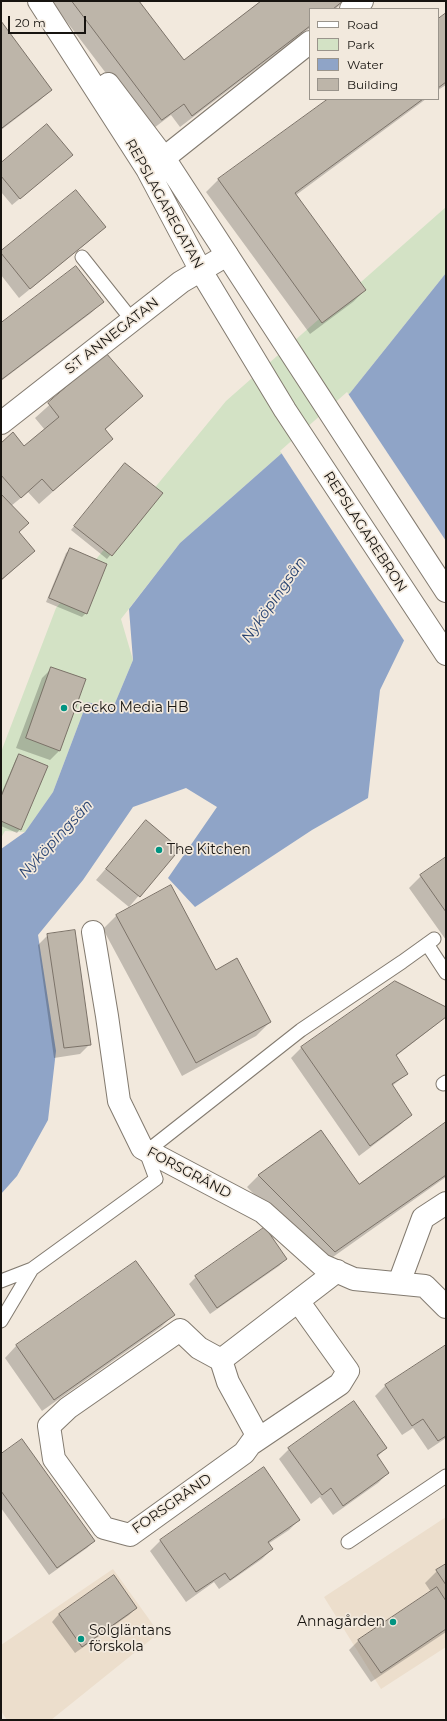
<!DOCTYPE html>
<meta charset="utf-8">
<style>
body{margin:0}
#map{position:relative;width:447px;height:1721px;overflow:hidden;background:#f2e9dd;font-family:Montserrat,sans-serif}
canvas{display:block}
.frame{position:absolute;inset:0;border:2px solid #171410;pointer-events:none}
.legend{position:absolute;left:309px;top:8px;width:130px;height:92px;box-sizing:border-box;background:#f2e9dd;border:1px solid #9a948b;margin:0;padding:5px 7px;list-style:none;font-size:12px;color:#171410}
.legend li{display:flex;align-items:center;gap:8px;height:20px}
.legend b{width:20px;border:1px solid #9a948b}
.scale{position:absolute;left:8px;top:16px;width:78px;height:18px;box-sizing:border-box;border:2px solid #171410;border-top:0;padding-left:5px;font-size:12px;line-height:14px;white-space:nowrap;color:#171410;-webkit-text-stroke:3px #f2e9dd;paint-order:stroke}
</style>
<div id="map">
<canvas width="447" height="1721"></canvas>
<div class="frame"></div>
<ul class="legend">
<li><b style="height:5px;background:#fff"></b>Road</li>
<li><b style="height:11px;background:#d3e2c5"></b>Park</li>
<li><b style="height:11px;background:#8fa4c7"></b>Water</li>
<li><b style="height:11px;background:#bdb5a9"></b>Building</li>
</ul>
<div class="scale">20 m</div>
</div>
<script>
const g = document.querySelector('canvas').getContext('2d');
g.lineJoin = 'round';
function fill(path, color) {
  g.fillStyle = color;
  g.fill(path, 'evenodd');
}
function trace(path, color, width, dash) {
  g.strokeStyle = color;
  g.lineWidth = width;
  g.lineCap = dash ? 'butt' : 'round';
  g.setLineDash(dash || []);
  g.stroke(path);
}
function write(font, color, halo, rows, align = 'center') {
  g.font = font + ' Montserrat,sans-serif';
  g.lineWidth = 3.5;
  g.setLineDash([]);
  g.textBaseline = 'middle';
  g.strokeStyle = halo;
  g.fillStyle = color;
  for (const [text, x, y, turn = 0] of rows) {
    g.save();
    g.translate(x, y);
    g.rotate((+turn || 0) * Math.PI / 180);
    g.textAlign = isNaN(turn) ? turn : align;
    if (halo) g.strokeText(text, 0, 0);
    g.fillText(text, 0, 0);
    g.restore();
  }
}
fill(new Path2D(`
 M446 1517V1647L381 1689 324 1597Z
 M113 1569 159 1633 51 1720H7L1 1711V1645Z`), '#ecdecc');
fill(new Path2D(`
 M446 207V273L350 393 180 543 121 619 133 660 113 708 87 702 53 792 25 832 5 831 1 838V752L56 608 226 401Z`), '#d3e2c5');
fill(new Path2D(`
 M446 273V554L380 690 368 798 312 830 195 907 168 878 217 807 186 788 133 807 83 880 38 935 56 1051 48 1120 17 1176 1 1194V849L25 832 53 792 87 702 113 708 133 660 129 609 180 543 350 393Z`), '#8fa4c7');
fill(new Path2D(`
 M347 392 446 541V558L405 642 280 451Z`), '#f2e9dd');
fill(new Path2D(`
 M51 1H138L184 61 262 1H346L335 9H310V28L180 127 171 115 150 131Z
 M446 14V85L438 90V20Z
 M1 23 51 90 39 101 1 130Z
 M330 99H426L296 195 365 290 353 302 310 334 206 192 218 180Z
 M64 162 12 205 1 192V164Z
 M104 227 94 237 19 298 1 275V252Z
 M102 302 91 313 1 381V324Z
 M106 354 142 396 105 430 112 439 39 504 28 492 11 506 18 532 34 551 1 581V444L24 448 45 430 35 418Z
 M122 467 161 493 107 559 71 530Z
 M70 550 86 613 82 617 46 602 66 553Z
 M52 668 60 750 50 760 16 748 42 678Z
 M19 755 20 829 17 833 1 826V794L16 759Z
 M146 822 179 849 129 907 96 880Z
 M446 858V940L409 888 421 876Z
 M116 916 216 971 270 1022 256 1036 182 1076 103 929Z
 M48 935 90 1044 80 1054 54 1058 38 945Z
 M395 982 446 1008V1017L396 1056 407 1074 392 1086 410 1115 400 1125 359 1156 291 1058 301 1048Z
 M446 1123V1177L323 1264 247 1187 259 1175 359 1185Z
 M286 1259 279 1266 210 1314 189 1284 196 1277Z
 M136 1262 173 1315 161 1327 42 1411 5 1358 16 1346Z
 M446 1346V1438L428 1450 413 1428 402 1435 375 1396 385 1386Z
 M386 1448 377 1457 388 1473 378 1483 333 1515 320 1497 311 1504 279 1459 289 1449Z
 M1 1455 94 1541 87 1548 49 1575 1 1508Z
 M263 1469 299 1520 289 1530 268 1544 272 1549 262 1559 219 1589 214 1582 186 1602 150 1551 160 1541Z
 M446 1565V1632L371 1682 349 1650 359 1640 431 1592 425 1583 437 1571Z
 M136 1608 129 1615 75 1653 52 1622 59 1614Z`), '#0003');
const building = new Path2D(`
 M72 1H139L184 60 261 1H343L333 9H310V26L192 116 184 104 162 120Z
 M446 13V82L438 88V19Z
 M1 21 52 90 2 128 1 126Z
 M328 99H423L295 193 366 290 322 323 218 179Z
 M47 124 73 155 20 199 1 176V163Z
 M76 190 106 227 30 289 1 253V251Z
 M76 266 104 302 1 380V323Z
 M106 353 143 396 105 429 113 439 53 491 42 479 21 498 1 475V443L13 432 24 446 59 417 48 403Z
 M125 463 163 493 112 556 74 526Z
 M1 494 29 523 19 532 35 551 1 580Z
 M70 548 107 564 87 614 49 598Z
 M51 667 86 679 60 751 26 738Z
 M19 754 48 766 21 830 1 821V797Z
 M146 820 180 849 140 897 106 869Z
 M446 857V912L420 875Z
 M171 885 216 970 237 958 271 1022 196 1063 116 915Z
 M75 930 91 1045 64 1048 47 934Z
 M395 981 446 1007V1017L396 1055 408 1074 392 1084 412 1115 370 1146 301 1047Z
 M446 1122V1175L335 1252 258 1175 321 1130 359 1184Z
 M265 1227 287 1259 217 1308 195 1276Z
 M136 1261 175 1315 54 1400 16 1345Z
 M446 1345V1436L438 1441 423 1419 412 1426 385 1385Z
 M354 1401 387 1448 377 1455 389 1473 343 1506 331 1488 322 1495 288 1448Z
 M22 1439 95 1541 57 1568 1 1491V1454Z
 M264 1467 300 1520 268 1542 273 1549 230 1580 225 1573 196 1592 160 1540Z
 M446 1564V1585L436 1570Z
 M114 1575 137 1608 82 1647 59 1614Z
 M437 1587 446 1601V1629L381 1673 358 1640Z`);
fill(building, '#bdb5a9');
trace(building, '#7b7268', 1);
const lane = new Path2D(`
 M82 257 132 320
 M427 944 446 973
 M443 1084 446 1082
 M1 1281 32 1269 156 1179 146 1152 301 1030 402 962 434 939
 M1 1321 32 1269
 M348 1542 446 1476`);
const street = new Path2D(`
 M351 9 362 1
 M164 158 310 42
 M1 423 181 282 227 255
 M93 932 107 1016 119 1101 142 1148 263 1212 322 1265 354 1279 425 1286 446 1307
 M399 1283 423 1218 446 1203
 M221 1360 199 1348 180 1330 68 1408 49 1426 54 1459 104 1528 130 1535 244 1453 257 1435 228 1382 221 1360 337 1271
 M251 1444 340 1384 348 1371 298 1301`);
const secondary = new Path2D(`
 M39 1 147 169 201 271 285 410 446 654
 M108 84 164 158 446 591`);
trace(lane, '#827a6f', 15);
trace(street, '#827a6f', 24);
trace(secondary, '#827a6f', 24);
trace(lane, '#fff', 13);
trace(street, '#fff', 22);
trace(secondary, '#fff', 22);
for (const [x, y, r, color] of [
 [64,708,4,"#009482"],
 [159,850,4,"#009482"],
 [393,1622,4,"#009482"],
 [81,1639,4,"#009482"]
]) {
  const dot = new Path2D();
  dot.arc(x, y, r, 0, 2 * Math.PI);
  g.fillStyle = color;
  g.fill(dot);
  trace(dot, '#f2e9dd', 1.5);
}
write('14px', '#171410', '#f2e9dd', [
 ["REPSLAGAREGATAN",164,204,61],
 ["S:T ANNEGATAN",112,336,-38],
 ["REPSLAGAREBRON",365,532,57],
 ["FORSGRÄND",189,1173,28],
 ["FORSGRÄND",172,1504,-35]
]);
write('14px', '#171410', '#f2e9dd', [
 ["Gecko Media HB",72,708],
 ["The Kitchen",167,850],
 ["Annagården",385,1622,"right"],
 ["Solgläntans",89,1631],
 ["förskola",89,1647]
], 'left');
write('italic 15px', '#284371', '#f2e9dd', [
 ["Nyköpingsån",274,600,-55],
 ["Nyköpingsån",56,839,-47]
]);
</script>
